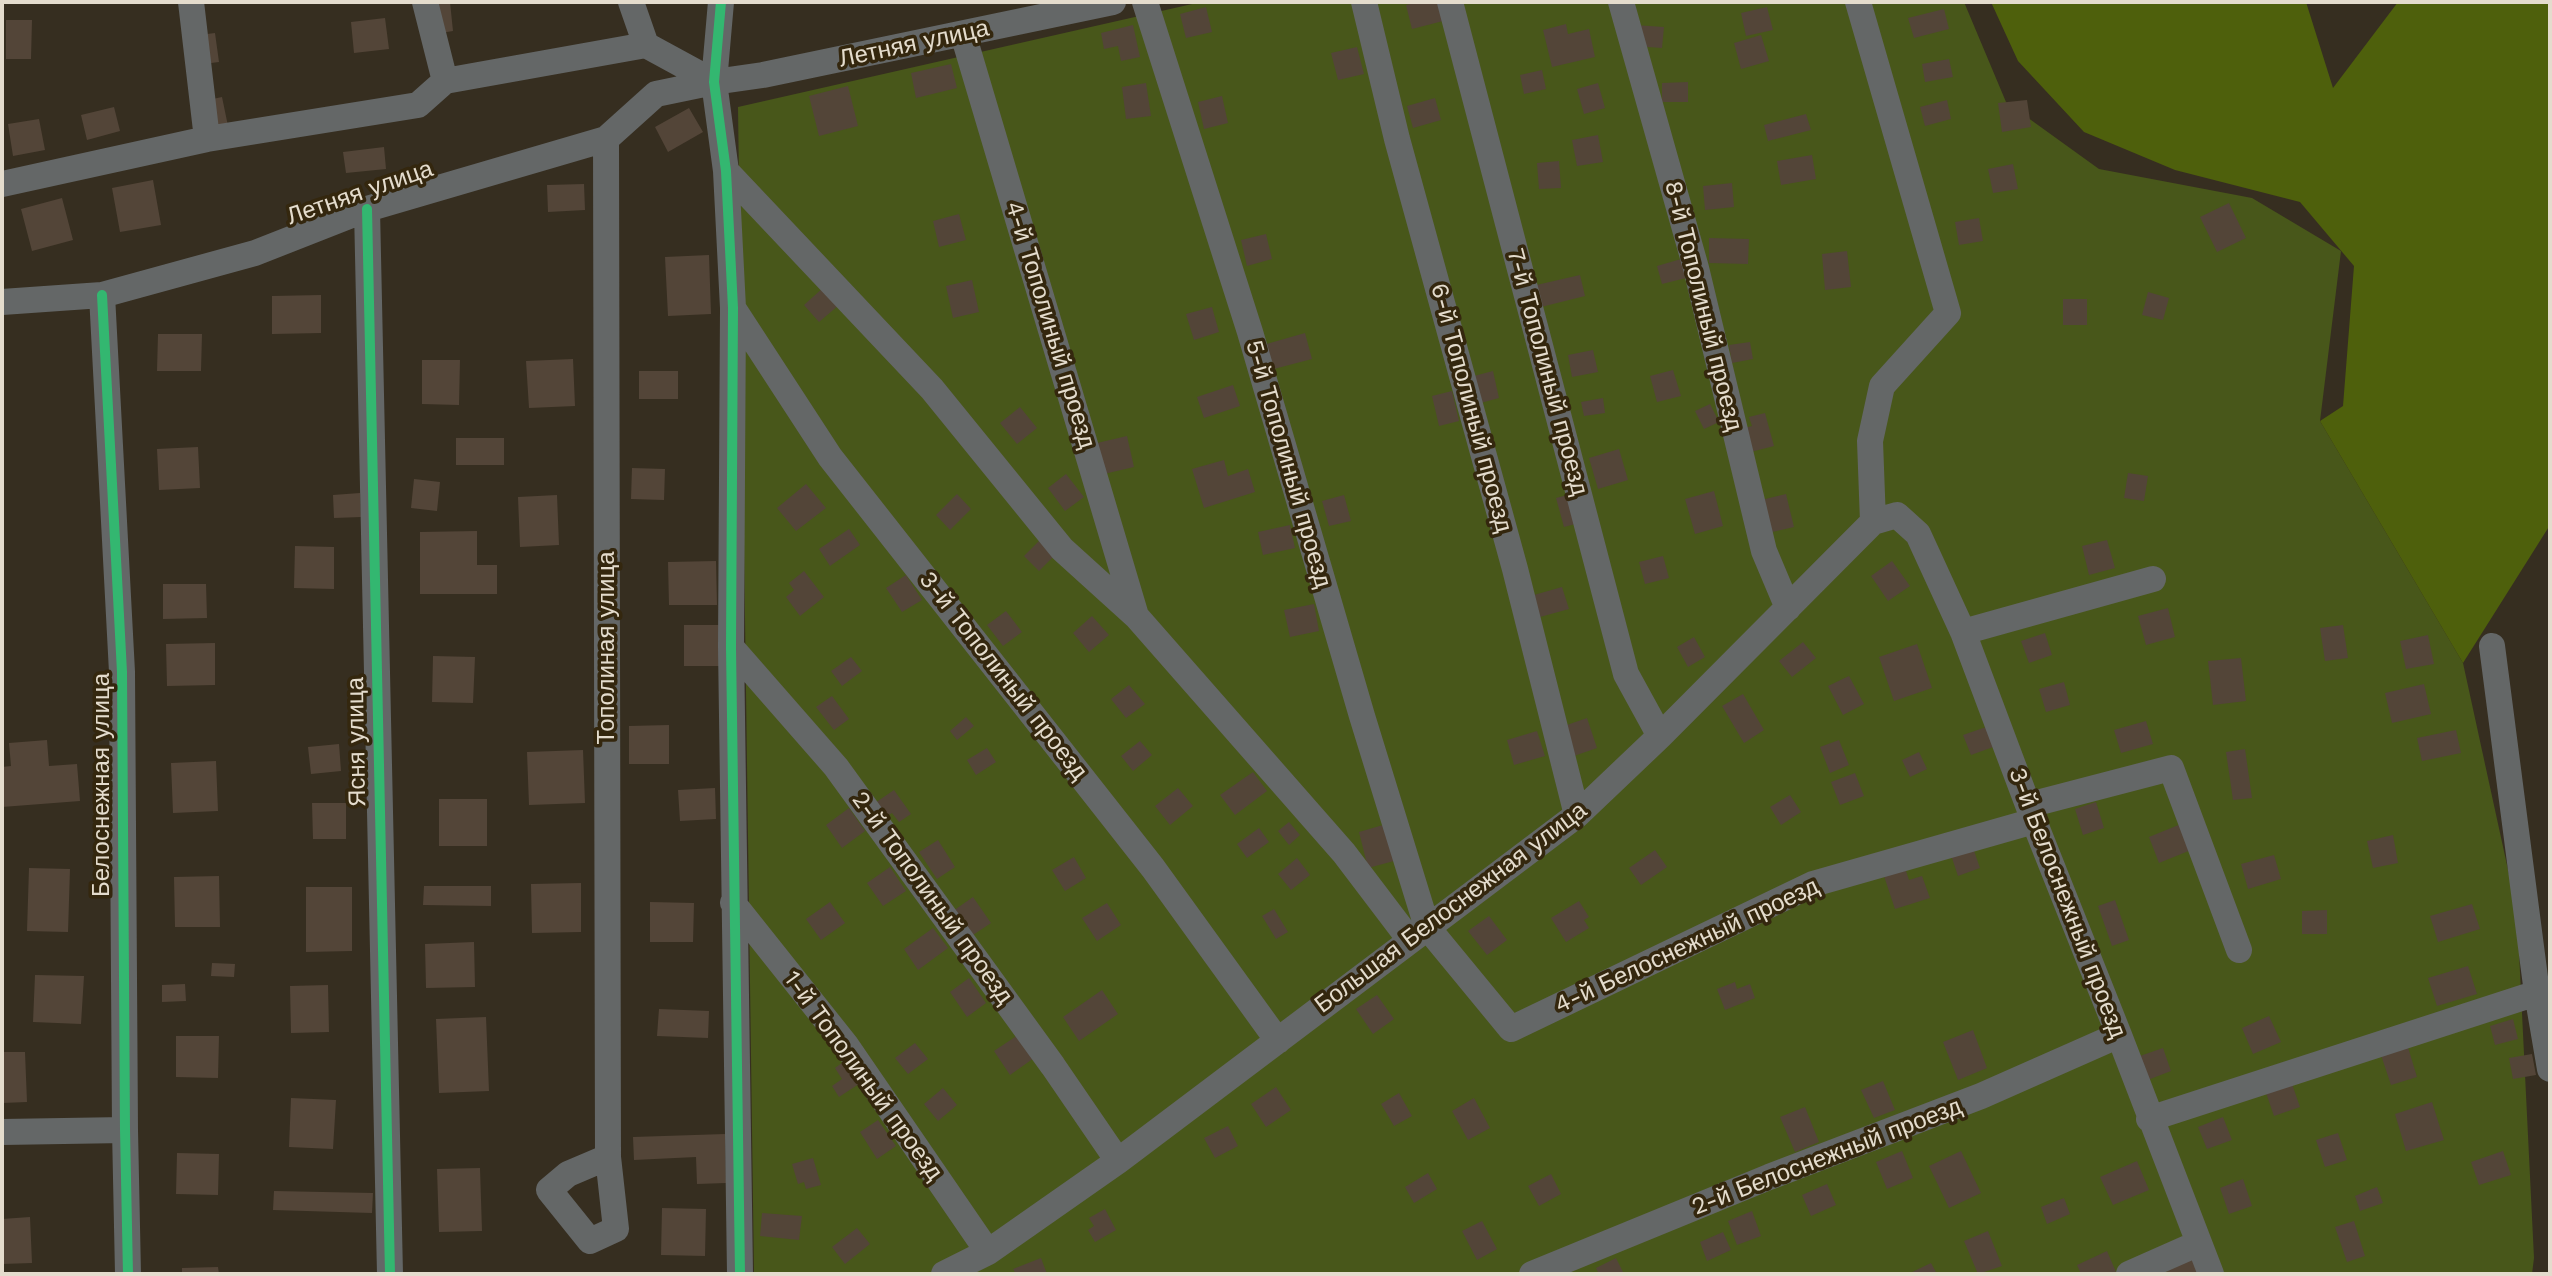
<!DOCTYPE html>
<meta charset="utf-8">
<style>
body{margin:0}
#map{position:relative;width:2552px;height:1276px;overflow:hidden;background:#362e20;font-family:"Work Sans",sans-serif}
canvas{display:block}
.frame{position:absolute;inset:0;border:4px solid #e4dccd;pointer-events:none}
</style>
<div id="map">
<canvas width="2552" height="1276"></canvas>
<div class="frame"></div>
</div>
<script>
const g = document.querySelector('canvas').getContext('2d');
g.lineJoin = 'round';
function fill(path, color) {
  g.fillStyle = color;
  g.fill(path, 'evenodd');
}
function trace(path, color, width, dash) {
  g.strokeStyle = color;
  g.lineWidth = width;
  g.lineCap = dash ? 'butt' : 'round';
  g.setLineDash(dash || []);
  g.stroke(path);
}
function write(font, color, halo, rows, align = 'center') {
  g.font = font + ' "Work Sans",sans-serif';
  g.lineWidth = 7;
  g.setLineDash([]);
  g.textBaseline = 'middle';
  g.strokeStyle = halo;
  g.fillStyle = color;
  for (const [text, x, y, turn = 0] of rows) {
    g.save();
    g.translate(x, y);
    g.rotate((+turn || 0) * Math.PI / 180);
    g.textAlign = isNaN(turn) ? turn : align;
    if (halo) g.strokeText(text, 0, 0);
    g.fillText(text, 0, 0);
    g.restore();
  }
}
fill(new Path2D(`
 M1201 2H1964L2006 102 2099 169 2252 198 2341 251 2320 421 2463 663 2517 911 2534 1258 2532 1274H754L738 107Z`), '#48571a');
fill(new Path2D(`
 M1991 2H2306L2333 88 2398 2H2550L2548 335 2550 525 2463 663 2320 421 2343 406 2354 266 2300 202 2175 170 2084 132 2018 61Z`), '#4e600c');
fill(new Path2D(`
 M431 2H450L453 31 435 34Z
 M1418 2H1442L1447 20 1412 29 1406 5Z
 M1206 7 1212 32 1186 38 1180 14Z
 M1767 7 1773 30 1746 36 1741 13Z
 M1944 9 1949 29 1914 38 1908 18Z
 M385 18 389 49 354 53 351 22Z
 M6 20H32L31 59H6Z
 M1566 24 1568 34 1589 29 1595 57 1552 67 1543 30Z
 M1133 25 1140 57 1121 61 1118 46 1104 49 1101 33Z
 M1635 25 1664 27 1662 48 1634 46Z
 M215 33 219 62 203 64 199 35Z
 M1761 35 1769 61 1741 69 1734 43Z
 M1357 47 1364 74 1338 80 1331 53Z
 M1949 59 1953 77 1925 82 1922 64Z
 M951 64 957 88 916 98 911 73Z
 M1542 70 1546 89 1524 94 1520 75Z
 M1688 82V102H1662V83Z
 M1146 83 1151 116 1126 119 1122 87Z
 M1598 83 1605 108 1584 114 1577 89Z
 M848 86 858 126 819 136 809 96Z
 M1222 96 1228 123 1204 129 1198 102Z
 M222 97 228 126 213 128 208 100Z
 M1435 98 1441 120 1413 128 1407 106Z
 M1947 100 1951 119 1925 126 1920 107Z
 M2027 100 2031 127 2002 132 1998 103Z
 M114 107 120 131 87 140 81 115Z
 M689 108 703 132 668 152 655 127Z
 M1806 114 1811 130 1768 141 1764 125Z
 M39 119 45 150 13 156 8 124Z
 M1598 135 1603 162 1577 166 1572 140Z
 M384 147 386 169 346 173 343 152Z
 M1812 155 1816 179 1781 185 1777 161Z
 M1559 161 1561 188 1539 189 1537 163Z
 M2013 164 2018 189 1993 193 1988 169Z
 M153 180 161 225 120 232 112 188Z
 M1732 183 1734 207 1705 210 1703 186Z
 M584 184 585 210 548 212 547 185Z
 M62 198 73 240 32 251 21 209Z
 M2229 203 2246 238 2217 252 2200 217Z
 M959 214 966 240 939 247 933 221Z
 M1979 218 1983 241 1959 245 1955 222Z
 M1266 234 1272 259 1247 266 1241 240Z
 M1709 238 1749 239 1748 264 1709 263Z
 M1847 251 1851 287 1825 290 1822 254Z
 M709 255 711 314 668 316 665 257Z
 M1681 259 1686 278 1662 284 1657 266Z
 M1580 275 1585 296 1537 308 1532 286Z
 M972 280 979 312 953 318 946 286Z
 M824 287 839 305 819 322 804 305Z
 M2148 292 2169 298 2163 320 2142 315Z
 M321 295V333L272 334V296Z
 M2063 299H2087V325H2063Z
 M1212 307 1219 332 1194 340 1186 314Z
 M1305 333 1312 359 1270 370 1263 345Z
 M158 334H202L201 371H157Z
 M1750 342 1753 359 1732 363 1729 345Z
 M1593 350 1598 372 1572 377 1568 355Z
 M573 359 575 406 529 408 526 361Z
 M422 360H460L459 405 422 404Z
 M1673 370 1681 396 1657 402 1650 376Z
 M639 371H678V399H639Z
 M1493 371 1499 398 1477 404 1470 377Z
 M1233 385 1240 406 1204 418 1197 397Z
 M1452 391 1459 421 1439 426 1432 396Z
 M1603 398 1605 413 1584 416 1581 402Z
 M1710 404 1719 422 1704 429 1695 411Z
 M1020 407 1037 428 1017 444 1000 423Z
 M1765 413 1774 446 1743 454 1737 430 1752 426 1749 417Z
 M1127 436 1134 467 1104 474 1097 443Z
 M456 438H504V465H456Z
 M198 447 200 488 159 490 157 449Z
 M1619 449 1628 480 1598 489 1589 458Z
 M1224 460 1228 476 1248 469 1255 492 1204 508 1192 469Z
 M632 468 665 469 664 500 631 499Z
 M2128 473 2148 476 2144 501 2124 498Z
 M1066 474 1084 497 1065 511 1048 488Z
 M414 479 440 482 437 511 411 508Z
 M806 484 826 508 796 531 777 508Z
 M1714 491 1723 526 1695 534 1685 499Z
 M360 493 361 517 334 518 333 495Z
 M957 494 971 509 950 530 936 515Z
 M1571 494 1579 523 1564 527 1556 498Z
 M1786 494 1794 527 1768 533 1761 500Z
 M557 495 559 545 520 547 518 497Z
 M1344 495 1351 521 1329 526 1322 501Z
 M1290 525 1295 548 1263 555 1258 532Z
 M849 529 860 545 830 566 819 549Z
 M477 531V565H497V594H420V532Z
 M1040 540 1055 555 1039 571 1024 556Z
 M2107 540 2115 568 2089 575 2082 546Z
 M295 546 334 547V589L294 588Z
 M1663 556 1669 578 1645 584 1639 562Z
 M716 561 717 605H669L668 562Z
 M1892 561 1910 586 1888 601 1871 576Z
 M804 571 824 597 800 616 786 597 794 590 789 583Z
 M906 575 922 600 902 612 886 588Z
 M163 584H206L207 618 163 619Z
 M1562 587 1569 609 1540 617 1534 595Z
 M1314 604 1319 631 1290 637 1284 610Z
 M2168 608 2175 637 2146 645 2138 616Z
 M1006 611 1022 632 1003 646 987 625Z
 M1092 616 1109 635 1089 652 1073 633Z
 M684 625H721L720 666H684Z
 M2343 625 2348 658 2325 661 2320 628Z
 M2045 633 2052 655 2029 663 2021 641Z
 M2428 635 2434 664 2406 669 2400 641Z
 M1694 637 1705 657 1688 667 1677 647Z
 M1803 642 1816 658 1792 677 1779 661Z
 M215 643V685L167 686 166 644Z
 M1917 644 1932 688 1894 701 1879 657Z
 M433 656 475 657 473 703 432 702Z
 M851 657 862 671 842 686 831 671Z
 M2241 658 2246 701 2213 705 2208 661Z
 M1849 676 1864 704 1843 715 1828 686Z
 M2064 682 2070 705 2046 712 2039 689Z
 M2424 684 2431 714 2392 723 2385 693Z
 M1129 685 1145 704 1126 718 1111 699Z
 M1743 694 1764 730 1744 743 1722 706Z
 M832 696 849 719 834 730 816 707Z
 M966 717 974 726 957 740 950 731Z
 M1587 718 1597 748 1574 756 1564 726Z
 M2146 721 2153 744 2121 753 2114 730Z
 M669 725V764H629V726Z
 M1989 726 1996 746 1971 755 1963 735Z
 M2456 730 2461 753 2422 761 2417 738Z
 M1537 731 1545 756 1514 765 1507 740Z
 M47 740 49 766 77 764 80 801 2 807V767L11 766 9 743Z
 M1839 740 1849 765 1830 773 1820 747Z
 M1140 741 1152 755 1133 771 1121 756Z
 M339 744 341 771 311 774 308 747Z
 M987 748 996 762 976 775 967 760Z
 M2245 749 2252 798 2233 800 2226 752Z
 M583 750 585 803 529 805 527 752Z
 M1919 752 1927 769 1910 777 1902 760Z
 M216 761 218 811 173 813 171 763Z
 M1253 772 1267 791 1235 815 1220 795Z
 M1855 773 1864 796 1840 805 1831 782Z
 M715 788 716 819 680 821 678 790Z
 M1178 788 1193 806 1170 825 1155 806Z
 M894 790 911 814 899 822 892 813 882 819 872 805Z
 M1790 795 1801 812 1781 825 1770 807Z
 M439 799H487V846H439Z
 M2096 802 2104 828 2083 835 2075 809Z
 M312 803H346V839H313Z
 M849 808 865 831 842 848 826 825Z
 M1289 822 1300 835 1289 845 1278 831Z
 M2181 824 2191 850 2159 863 2149 837Z
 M1383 825 1394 861 1368 868 1359 832Z
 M1259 828 1269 842 1247 858 1237 844Z
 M2393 835 2398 863 2373 868 2367 841Z
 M938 840 955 867 937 879 919 852Z
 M1972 845 1980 868 1958 876 1950 852Z
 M1655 850 1667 867 1641 885 1629 868Z
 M2274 855 2281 879 2248 889 2241 864Z
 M1074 857 1086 878 1065 891 1052 870Z
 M1297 858 1310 875 1291 890 1278 874Z
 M890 867 906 891 883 906 867 883Z
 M29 868 70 869 68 932 27 931Z
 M1905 868 1909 880 1922 876 1930 898 1895 909 1884 876Z
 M219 876 220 927H175L174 877Z
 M581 883V932L532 933 531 884Z
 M424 886H491V906L423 905Z
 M306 887H352V951L306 952Z
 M973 897 991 923 970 937 953 911Z
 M2115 900 2129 940 2112 946 2098 906Z
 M1579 901 1589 917 1584 920 1589 928 1566 942 1551 918Z
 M650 902 694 903 693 942H650Z
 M830 902 845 923 821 940 806 919Z
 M1107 903 1121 925 1097 941 1082 918Z
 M2472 904 2480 929 2438 942 2430 916Z
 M1274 909 1288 932 1276 939 1262 916Z
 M2327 910V934H2302V911Z
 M1489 916 1507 940 1487 955 1468 931Z
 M933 928 948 948 918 970 904 949Z
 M474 942 475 987 426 988 425 944Z
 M212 963 235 964 234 977 211 976Z
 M2468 966 2477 994 2437 1006 2428 978Z
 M35 975 84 976 81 1024 33 1022Z
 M969 978 986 1003 967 1017 950 992Z
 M1735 982 1737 989 1750 984 1755 998 1725 1010 1717 989Z
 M185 984 186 1001 162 1002V985Z
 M328 985 329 1032 291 1033 290 986Z
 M1102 990 1118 1014 1079 1041 1063 1017Z
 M1377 995 1394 1019 1373 1034 1356 1009Z
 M659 1009 709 1011 708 1038 657 1036Z
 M2269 1016 2281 1042 2253 1054 2242 1028Z
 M486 1017 489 1091 439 1093 436 1019Z
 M2513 1019 2518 1039 2495 1045 2490 1026Z
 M1973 1030 1987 1068 1958 1080 1943 1042Z
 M1018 1035 1034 1058 1010 1075 994 1051Z
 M176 1036H219L218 1078 176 1077Z
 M915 1043 928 1059 908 1074 895 1058Z
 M2407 1044 2417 1077 2391 1085 2380 1052Z
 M2163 1048 2171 1071 2145 1081 2137 1057Z
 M2 1052H25L27 1102 2 1103Z
 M2532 1054 2536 1075 2513 1079 2509 1058Z
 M850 1057 865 1080 839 1097 832 1086 842 1079 835 1068Z
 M1883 1081 1895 1110 1874 1118 1861 1090Z
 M2291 1081 2300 1107 2274 1116 2265 1090Z
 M1276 1087 1291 1110 1266 1127 1251 1104Z
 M943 1088 957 1105 938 1121 924 1104Z
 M1399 1093 1412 1116 1394 1126 1381 1104Z
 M291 1098 336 1100 333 1149 289 1147Z
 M1474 1098 1490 1128 1468 1140 1452 1111Z
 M2432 1102 2444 1140 2406 1151 2395 1114Z
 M1805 1107 1819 1142 1795 1152 1780 1117Z
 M2223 1117 2232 1140 2207 1149 2198 1127Z
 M878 1120 896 1146 877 1159 860 1132Z
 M1228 1126 1238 1146 1215 1158 1204 1138Z
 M2338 1133 2347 1160 2325 1167 2316 1140Z
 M725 1134 726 1183 697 1184 696 1157 634 1160 633 1137Z
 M1902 1151 1913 1178 1887 1189 1876 1162Z
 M1961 1151 1981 1193 1949 1208 1929 1166Z
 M2503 1151 2511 1175 2479 1185 2471 1162Z
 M177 1153 219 1154 218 1195 176 1194Z
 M813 1158 821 1185 806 1189 804 1182 798 1184 792 1164Z
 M2137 1161 2149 1190 2113 1205 2100 1177Z
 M480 1168 482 1231 439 1232 437 1169Z
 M1428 1173 1437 1189 1414 1203 1405 1187Z
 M1551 1174 1561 1194 1539 1206 1528 1186Z
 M2243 1179 2252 1206 2229 1214 2220 1188Z
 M1827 1184 1836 1205 1811 1216 1802 1195Z
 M2377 1187 2383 1203 2360 1211 2355 1196Z
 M274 1191 373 1193 372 1213 273 1210Z
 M2064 1198 2070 1214 2047 1224 2041 1207Z
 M662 1208 706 1209 705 1256 661 1255Z
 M1105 1209 1116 1230 1095 1242 1088 1230 1094 1226 1089 1218Z
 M1752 1211 1761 1236 1737 1245 1728 1221Z
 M762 1213 802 1216 799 1240 760 1236Z
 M30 1217 32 1263 2 1264V1219Z
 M1482 1221 1497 1249 1477 1260 1462 1231Z
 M2354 1221 2365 1256 2347 1262 2335 1227Z
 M857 1228 870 1244 845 1264 832 1247Z
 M1988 1231 2002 1266 1978 1274 1964 1241Z
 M1723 1232 1731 1250 1707 1261 1700 1242Z
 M2107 1251 2116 1272 2111 1274H2081L2077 1265Z
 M1041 1258 1047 1274H1016L1013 1269Z
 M1616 1258 1624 1274H1599L1596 1268Z
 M2192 1259 2198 1274H2168L2166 1269Z
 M1931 1263 1937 1274H1908Z
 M218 1267 219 1274H182V1268Z`), '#534538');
trace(new Path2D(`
 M191 2 207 139
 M425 2 445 81
 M631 2 646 45
 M721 2 714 82 726 171 733 308 731 647 740 1274
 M1145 2 1250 332 1362 716 1427 927 1511 1029 1813 884 2034 821
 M1364 2 1397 139 1515 569 1577 815
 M1450 2 1626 674 1660 736
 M1621 2 1696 268 1764 551 1788 608
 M1858 2 1948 313 1882 386 1870 441 1873 522
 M963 34 1136 616
 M606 139 608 1157 616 1229 590 1241 549 1190 568 1174 608 1157
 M726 171 932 389 1062 549 1136 616 1344 853 1410 940
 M2 184 207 139 418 105 445 81 646 45 714 82
 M367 209 390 1274
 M102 295 122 672 125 1130 128 1274
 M2 302 102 295 255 253 367 209 606 139 656 94 714 82 763 75 1113 2
 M733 308 830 457 1153 868 1278 1041
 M1963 632 2153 579
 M2492 646 2537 993 2550 1069
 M731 647 836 767 1053 1066 1118 1161
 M2029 805 2171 768 2239 950
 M733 903 846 1045 988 1252
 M2149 1119 2537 993
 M2 1132 125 1130
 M944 1274 988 1252 1118 1161 1577 815 1660 736 1873 522 1897 515 1918 534 1963 632 2034 821 2119 1035 2211 1274
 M1532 1274 1769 1177 1981 1096 2119 1035
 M2129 1274 2199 1243`), '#646767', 26);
trace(new Path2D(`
 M721 2 714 82 726 171 733 308 731 647 740 1274
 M367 209 390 1274
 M102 295 122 672 125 1130 128 1274`), '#33b770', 10);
write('24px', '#e4dccd', '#34270e', [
 ["Летняя улица",914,44,-12],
 ["Летняя улица",360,193,-19],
 ["8-й Тополиный проезд",1703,306,76],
 ["4-й Тополиный проезд",1050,325,73],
 ["7-й Тополиный проезд",1547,372,75],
 ["6-й Тополиный проезд",1471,408,75],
 ["5-й Тополиный проезд",1288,464,74],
 ["Тополиная улица",607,648,-90],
 ["3-й Тополиный проезд",1003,676,52],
 ["Ясня улица",357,742,-91],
 ["Белоснежная улица",102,785,-90],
 ["2-й Тополиный проезд",932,898,54],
 ["3-й Белоснежный проезд",2067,903,69],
 ["Большая Белоснежная улица",1451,908,-37],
 ["4-й Белоснежный проезд",1687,946,-25],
 ["1-й Тополиный проезд",863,1076,54],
 ["2-й Белоснежный проезд",1827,1157,-21]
]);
</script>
